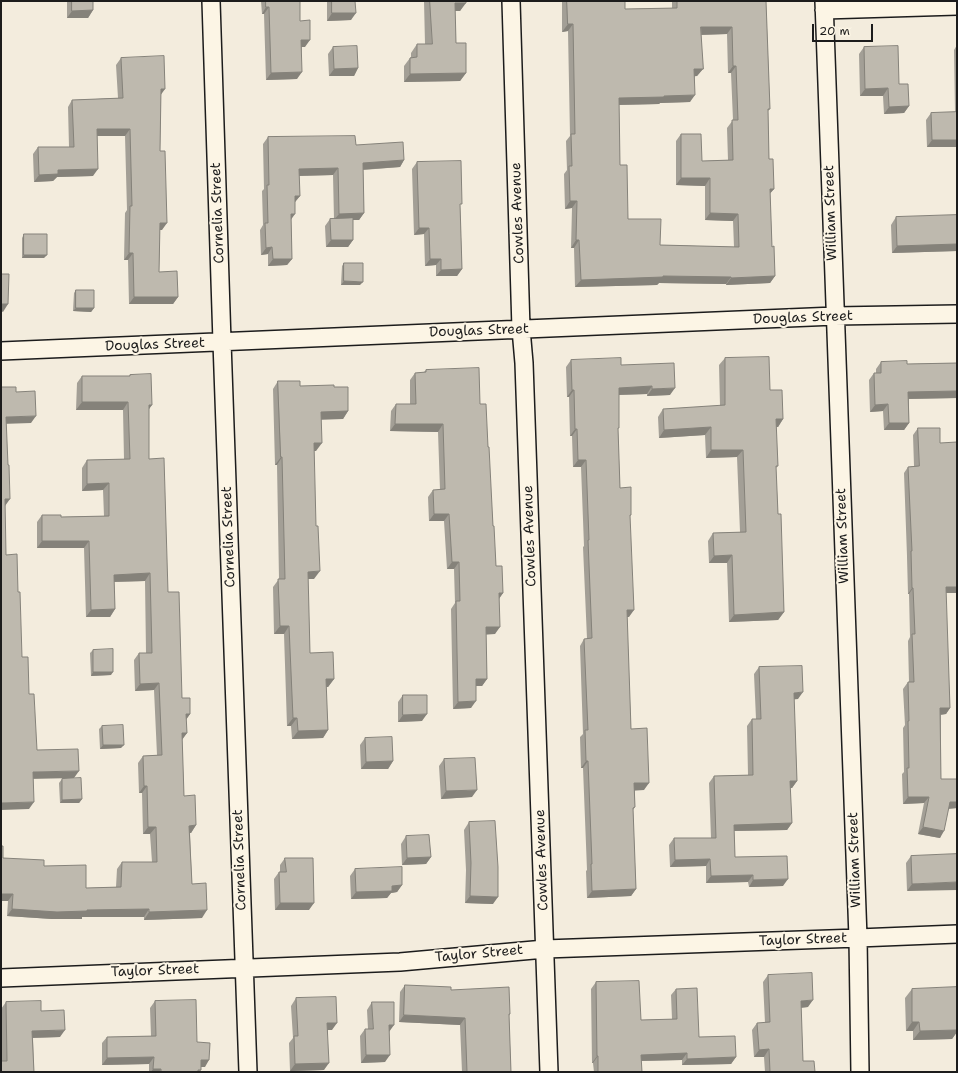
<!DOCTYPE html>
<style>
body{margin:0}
#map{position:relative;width:958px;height:1073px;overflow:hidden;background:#f3ecdd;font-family:"Shantell Sans",sans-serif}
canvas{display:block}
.frame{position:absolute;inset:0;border:2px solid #1c1c1c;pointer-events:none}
.scale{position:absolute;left:812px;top:24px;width:61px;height:18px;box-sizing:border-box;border:2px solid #1c1c1c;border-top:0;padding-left:5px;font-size:12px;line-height:14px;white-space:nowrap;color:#1c1c1c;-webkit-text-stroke:3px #fcf5e5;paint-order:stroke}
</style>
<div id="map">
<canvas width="958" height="1073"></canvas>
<div class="frame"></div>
<div class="scale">20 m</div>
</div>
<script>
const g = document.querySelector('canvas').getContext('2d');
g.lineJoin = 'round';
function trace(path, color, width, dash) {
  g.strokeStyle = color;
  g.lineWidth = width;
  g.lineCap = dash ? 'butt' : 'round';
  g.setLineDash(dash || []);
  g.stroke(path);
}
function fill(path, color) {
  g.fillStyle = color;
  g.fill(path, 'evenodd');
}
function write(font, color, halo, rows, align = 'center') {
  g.font = font + ' "Shantell Sans",sans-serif';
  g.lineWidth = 4;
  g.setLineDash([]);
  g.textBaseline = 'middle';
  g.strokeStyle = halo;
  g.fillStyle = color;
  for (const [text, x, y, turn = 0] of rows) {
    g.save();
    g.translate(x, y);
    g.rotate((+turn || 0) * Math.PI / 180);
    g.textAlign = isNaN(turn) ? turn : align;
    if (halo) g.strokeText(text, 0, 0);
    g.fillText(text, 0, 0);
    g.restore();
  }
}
const minor = new Path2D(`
 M211 1 222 342 248 1072
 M511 1 521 329 524 363 549 1072
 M824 1 858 938 860 1072
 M824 10 957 6
 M1 351 835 316 957 314
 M1 978 400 962 545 949 858 938 957 934`);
trace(minor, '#1c1c1c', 20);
trace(minor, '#fcf5e5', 17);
fill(new Path2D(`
 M67 1H93V10L88 18H67Z
 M261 1H300V21L305 47H302L297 79 266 80 264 14H262Z
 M327 1H355L351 20 327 21Z
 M424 1H466L460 11H455L456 43 466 73 460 81 404 82V66L410 58 411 57V53L417 44H425Z
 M562 1H625V9L672 8V1H766L770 109 768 111 769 159 774 189 770 193 772 247 775 276 770 283 726 285V284L659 283 657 285 575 287 574 248H571L572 208 565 209 564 174 567 170 566 141 570 136 568 31 562 32ZM727 34 728 73H731L733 120 727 128 728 160 702 161 681 134 676 141V185L705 186V220L733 221 734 247 660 245 628 219 620 165 619 105 659 104 660 103 690 102 695 76H697L703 69 701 35Z
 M957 45V147H927L926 120 931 113 955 112 954 50Z
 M333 47 358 68 354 76H329L328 54Z
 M864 47 909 106 904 113 884 114 883 96H860L859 54Z
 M121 58 161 95 160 151 162 230H160L159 272 178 297 173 304H129L128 260H124L125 213 127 210 125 136H97L93 176 57 177 53 181 34 182 33 154 38 147H69L68 107 72 100 118 98 116 65Z
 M268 137 356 145 404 160 400 167 363 170 364 213 359 220H353V240L348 247H326L325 226 330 219H334L333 175 299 176 300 196 295 202 291 220 292 259 287 265 268 266V254L261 255 260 230 263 225 262 191 264 189 263 144Z
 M417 162 460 206 462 269 457 276H436V265L425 266 424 234 414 235 412 169Z
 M957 215V251L892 253 891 225 896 217Z
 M24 234 44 258H22V238Z
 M344 263 360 285H341L342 266Z
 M76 290 94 308 91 312 73 311 74 293Z
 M725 358 770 390 783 419 778 427H776L778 466 776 468 778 514 784 612 778 620 729 622 727 563H709L708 541 713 533 740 532 737 457 706 458 705 435 659 438 658 417 663 409 720 406 719 365Z
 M571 360 621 365 670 395 647 396V394L619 395 618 430 620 488 631 515 630 516 629 617H627L631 729 644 790H635V807L633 810 636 889 631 896 587 898 586 871 587 870 583 768H581L580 737 583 734 580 646 584 639H587L583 547 584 546 581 467H573L572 436H570L569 397H567L566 367Z
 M881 362 907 364 957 363V398L909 399V423L904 430H884L883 411 870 412 869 380 874 373H876V369Z
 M426 370 480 404 488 447 493 526 496 566 503 593 499 599 495 634H486L487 679 482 686H476L471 708 453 709 451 609 455 603 454 569H447L444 521H429L428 497 433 490H440L438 432 390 431 391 411 396 404H410V380L415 373 424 372Z
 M130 375 149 410V459L182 698 190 714 186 720 187 733 182 739 184 796 196 825 191 833H190L192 884 202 918 144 920V917H82V919H52L7 916 8 901H1V846L3 858 44 866 86 888 116 887 117 869 122 862H152L150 834H143L142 793H139L138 763 143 756 157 755 154 690 135 691 134 660 139 653H146L145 581 114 582 115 609 110 617H86L84 548H37V522L42 515 61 517 104 516 103 490 82 491V468L87 460 124 459 123 410H76L77 383 82 376H129Z
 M278 381 300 386 348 411 343 419H321L316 451H314V579H308L310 653 334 679 328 687H326L328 730 323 738 292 739 291 726H287L284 634H274L273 587 279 579 277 465H275L273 389Z
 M918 428 940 443 950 708 946 714 941 715V779H957V808L948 809 940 838 918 834 924 803 903 804 902 774 904 772 903 728 905 725 903 689 908 682H909L908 641 910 637 909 594H908L907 557V556L904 473 908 467 914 466 913 435Z
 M93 650 111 675 91 676 90 653Z
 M759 667 798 699H794L797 781 792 788H790L792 823 787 830 734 831 735 857 783 886 749 887 748 882 706 883V866L670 867 669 845 674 838H711L709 783 714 776 748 775 747 726 752 719H756L754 674Z
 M403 695 422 721 398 722V702Z
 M102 726 121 748 100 749 99 729Z
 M365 738 393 761 388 769H361L360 745Z
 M444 759 472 797 441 799 439 766Z
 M62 779 82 799 79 803H60L59 783Z
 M469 822 493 904 465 903 466 870 464 830Z
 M406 836 431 857 426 864 402 865 401 844Z
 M957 854 907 891 906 863 911 856Z
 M285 858 309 910H275L274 879 279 872H280V865Z
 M355 869 402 885 397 892 391 893 387 898 351 899 350 876Z
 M768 975 808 1007 801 1008 803 1061 815 1072H765L764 1057H754L752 1030 757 1023H765L763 982Z
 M596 982 641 1020 672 1019 671 995 676 989 699 1037 736 1057 731 1064 682 1065V1060L641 1061 642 1072H594L593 1063H592L591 989Z
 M405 985 451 990 510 1014 509 1016 511 1072H462L460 1025 399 1022 400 992Z
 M957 987V1032L952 1039 913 1040V1031H906L905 998 912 989Z
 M296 998 332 1030H328L324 1070 290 1071 289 1043 293 1038 291 1006Z
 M155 1001 197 1042 205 1067H201V1070L200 1072H149V1064L102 1065V1043L107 1037 151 1036 150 1008Z
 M6 1002 41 1011 60 1037 33 1038 34 1072 2 1061 1 1009Z
 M372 1002 389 1032 385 1062 361 1063 360 1036 365 1029H368L367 1010Z`), '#a39f96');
fill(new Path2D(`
 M455 3H466L460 11H449Z
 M266 7H269L264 14H262Z
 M93 10 88 18H67L72 11Z
 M332 13H356L351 20 327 21Z
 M568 24H573L568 31 562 32Z
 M701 27H732L727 34 696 35Z
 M301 40H310L305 47H296Z
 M733 66H736L731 73H728Z
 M358 68 354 76H329L334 69Z
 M694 69H703L697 76 689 77Z
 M302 72 297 79 266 80 271 73Z
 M466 73 460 81 404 82 410 74Z
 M888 88 883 96H860L865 89Z
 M161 89H165L160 96Z
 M695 95 690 102 660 103 659 104 614 105 619 98Z
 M909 106 904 113 884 114 889 107Z
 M97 129H130L125 136H92Z
 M932 140H957V147H927Z
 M404 160 400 167 358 170 363 163Z
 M338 168 333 175 294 176 299 169Z
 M98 169 93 176 57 177 53 181 34 182 39 175 58 170Z
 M681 178H710L705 186 676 185Z
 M770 189H774L768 196Z
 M295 196H300L295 202Z
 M570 201H577L572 208 565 209Z
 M364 213 359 220H334L339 214Z
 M710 213 738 214 733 221 705 220Z
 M291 214H295L290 221Z
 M160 223H167L162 230H155Z
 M419 228H429L424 234 414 235Z
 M331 240H353L348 247H326Z
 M576 240H579L574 248H571Z
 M957 244V251L892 253 897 246Z
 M272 247 268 254 261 255 266 248Z
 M129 253H133L128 260H124Z
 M24 255H47L44 258H22Z
 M273 259H292L287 265 268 266Z
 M430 259H441L436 265 425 266Z
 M462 269 457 276H436L441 270Z
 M663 276 731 277 726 284 659 283 657 285 575 287 581 280Z
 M775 276 770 283 726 285 731 278Z
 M344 281 363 282 360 285H341Z
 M134 297H178L173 304H129Z
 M1 304H8L3 312 1 311Z
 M76 308H94L91 312 73 311Z
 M652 386 647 394 614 395 619 388Z
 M675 388 670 395 647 396 652 389Z
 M572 390H574L569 397H567Z
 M957 391V398L903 399 908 392Z
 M82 402H128L123 410H76Z
 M888 404 883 411 870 412 875 405Z
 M149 405H152L147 412Z
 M348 411 343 419 315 420 321 412Z
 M36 416 31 423 1 424 6 417Z
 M776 419H783L778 427H771Z
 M889 423H909L904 430H884Z
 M395 424H443L438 432 390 431Z
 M711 427 705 435 659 438 664 430Z
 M575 429H577L572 436H570Z
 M314 443H322L316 451H309Z
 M711 450H743L737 457 706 458Z
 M281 457H282L277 465H275Z
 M578 460H586L581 467H573Z
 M109 483 103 490 82 491 87 484Z
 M5 499H10L5 506Z
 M434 514H449L444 521H429Z
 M42 541H89L84 548H37Z
 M732 555 727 563H709L714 556Z
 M452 562H459L454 569H447Z
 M320 571 314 579H303L308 572Z
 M150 573 145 581 109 582 114 575Z
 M946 587H957V593H941Z
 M912 588H913L909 594H908Z
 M499 593H503L498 600Z
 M115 609 110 617H86L91 610Z
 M627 610H634L629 617H622Z
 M784 612 778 620 729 622 734 615Z
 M280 626H289L284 634H274Z
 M486 627H500L495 634 481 635Z
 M93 672H113L111 675 91 676Z
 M326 679H334L328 687H320Z
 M476 679H487L482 686H471Z
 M159 683 154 690 135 691 140 684Z
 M803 692 798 699 789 700 794 693Z
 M476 701 471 708 453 709 458 702Z
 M940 708H950L946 714 936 715Z
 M186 714H190L185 721Z
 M427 714 422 721 398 722 403 715Z
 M293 718H297L291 726H287Z
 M328 730 323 738 292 739 298 731Z
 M182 733H187L182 740Z
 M103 745H124L121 748 100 749Z
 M393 761 388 769H361L366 762Z
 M586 761H588L583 768H581Z
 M79 771 74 778 28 779 33 772Z
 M790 781H797L792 788H785Z
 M634 783H649L644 790 629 791Z
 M144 786H147L142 793H139Z
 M477 790 472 797 441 799 446 791Z
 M908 797H929L924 803 903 804Z
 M82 799 79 803H60L62 800Z
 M34 802 29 809 1 810V803Z
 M950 802H957V808L945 809Z
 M792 823 787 830 729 831 734 825Z
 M196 825 191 833H184L189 826Z
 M148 827H156L150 834H143Z
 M923 827 944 831 940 838 918 834Z
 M431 857 426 864 402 865 407 858Z
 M710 859 706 866 670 867 675 860Z
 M753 875 748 882 706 883 711 876Z
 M788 879 783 886 749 887 753 880Z
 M957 882V890L907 891 912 884Z
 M402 885 397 892 391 893 387 898 351 899 356 892 392 886Z
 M636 889 631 896 587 898 592 891Z
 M1 894H13L8 901H1Z
 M470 896 498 897 493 904 465 903Z
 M280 903H314L309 910H275Z
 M12 909 87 910 149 909 144 917H82V919H52L7 916Z
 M207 910 202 918 144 920 149 912Z
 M813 1000 808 1007 796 1008 801 1001Z
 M404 1015 465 1018 460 1025 399 1022Z
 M912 1022H919L913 1031H906Z
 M327 1023H337L332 1030H322Z
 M389 1025H394L389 1032Z
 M65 1030 60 1037 27 1038 32 1031Z
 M957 1030V1032L952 1039 913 1040 920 1031Z
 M769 1049 764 1057H754L759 1050Z
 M687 1053 682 1060 636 1061 641 1055Z
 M366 1055H390L385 1062 361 1063Z
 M597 1056H598L593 1063H592Z
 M154 1057 149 1064 102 1065 107 1058Z
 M736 1057 731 1064 682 1065 687 1059Z
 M201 1060H209L205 1067H196Z
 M329 1063 324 1070 290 1071 295 1064Z
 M153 1069H161L159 1072H151Z`), '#85827a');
const building = new Path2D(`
 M72 1H93V10L72 11Z
 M266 1H300V21L310 20V40H301L302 72 271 73 269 7H266Z
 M332 1H355L356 13H332Z
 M430 1H466V3H455L456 43H466V73L410 74V58L417 57V44H432Z
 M567 1H625V9L677 8V1H766L770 109H768L769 159H773L774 189H770L772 247 774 246 775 276 731 278V277L663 276V277L581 280 579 240H576L577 201H570L569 166H572L571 134H575L573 24H568ZM701 27H732L733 66H736L738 120H732L733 160 702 161 701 134H681V178H710V213L738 214 739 247 660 245 661 219H628L627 165H620L619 98 664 97V96L695 95 694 69H703Z
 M357 46 358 68 334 69 333 47Z
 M898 46 899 84H908L909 106 889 107 888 88 865 89 864 47Z
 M164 56 165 89H161L160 151H165L167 223H160L159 272 177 271 178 297H134L133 253H129L130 206H132L130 129H97L98 169 58 170V174L39 175 38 147H74L72 100 123 98 121 58Z
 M957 112V140H932L931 113Z
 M355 136 356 145 403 142 404 160 363 163 364 213 339 214 338 168 299 169 300 196H295V214H291L292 259H273L272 247 266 248 265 223H268L267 185H269L268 137Z
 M461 161 462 204H460L462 269 441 270V259H430L429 228H419L417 162Z
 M957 215V244L897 246 896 217Z
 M353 218V240H331L330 219Z
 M24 234H47V255H24Z
 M344 263H363V282L344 281Z
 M1 274H9L8 304H1Z
 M76 290H94V308H76Z
 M769 357 770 390H782L783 419H776L778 466H776L778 514H781L784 612 734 615 732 555 714 556 713 533 746 532 743 450H711V427L664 430 663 409 725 405V358Z
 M621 358V365L674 363 675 388 652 389V386L619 388V428H618L620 488 631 487V515H630L634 610H627L631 729 647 728 649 783H634L635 807 633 808 636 889 592 891 591 864H592L588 761H586L585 730H588L584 639 592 638 588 540H589L586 460H578L577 429H575L574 390H572L571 360Z
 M907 361V364L957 363V391L908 392 909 423H889L888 404 875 405 874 373H881V362Z
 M479 368 480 404H486L488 447H489L493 526H494L496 566H502L503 593H499L500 627H486L487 679H476V701L458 702 456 601H460L459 562H452L449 514H434L433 490 445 489 443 424H395L396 404H416L415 373 426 372V370Z
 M151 374 152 405H149V459L164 458 168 592H179L182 698H190V714H186L187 733H182L184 796 195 795 196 825 189 826 192 884 206 883 207 910 149 912V909L87 910V911L57 912 12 909 13 894H1V846H3V858L44 860V866L86 865V888L121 887 122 862H157L156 827H148L147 786H144L143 756 162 755 159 683 140 684 139 653H152L150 573 114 575 115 609 91 610 89 541H42V515H61V517L109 516V483L87 484V460L130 459 128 402H82V376H130V375Z
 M278 381H300V386L334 385V387H348V411L321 412 322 443H314L316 526H318L320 571 308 572 310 653 333 652 334 679H326L328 730 298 731 297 718H293L289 626H280L278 579H285L282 457H281Z
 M1 387H16V392L35 391 36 416 6 417 8 465H9L10 499H5L6 555 17 554 18 592H20L22 657H28L29 694H34L37 750 78 749 79 771 33 772 34 802 1 803Z
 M918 428H940V443L957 442V587H946L950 708H940L941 779H957V802H950L944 831 923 827 929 797H908L907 768H909L908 721H909L908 682H914L912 634H915L913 588H912L911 551H912L908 467 919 466Z
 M113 649V672H93V650Z
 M802 666 803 692 794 693 797 781H790L792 823 734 825 735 857 787 856 788 879 753 880V875L711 876 710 859 675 860 674 838H716L714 776 753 775 752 719H761L759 667Z
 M403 695H427V714L403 715Z
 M123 725 124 745H103L102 726Z
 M392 737 393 761 366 762 365 738Z
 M475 758 477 790 446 791 444 759Z
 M81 778 82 799 62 800V779Z
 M495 821 498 867V897L470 896 471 863 469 822Z
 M429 835 431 857 407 858 406 836Z
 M957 854V882L912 884 911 856Z
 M285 858H313L314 903H280L279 872H286Z
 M402 867V885L392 886V891L356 892 355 869Z
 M812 973 813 1000 801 1001 803 1061H814L815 1072H770L769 1049 759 1050 757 1023 770 1022 768 975Z
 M639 981 641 1020 677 1019 676 989 697 988 699 1037 735 1036 736 1057 687 1059V1053L641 1055 642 1072H598V1056H597L596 982Z
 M405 985 451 987V990L509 987 510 1014H509L511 1072H467L465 1018 404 1015Z
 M957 987V1030L920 1031 919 1022H912V989Z
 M336 997 337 1023H327L329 1063 295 1064 294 1036H298L296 998Z
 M196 1000 197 1042 210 1043 209 1060H201V1070H198V1072H161V1069H153L154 1057 107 1058V1037L156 1036 155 1001Z
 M41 1001V1011L64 1010 65 1030 32 1031 34 1072H1V1061H7L6 1002Z
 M372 1002H394V1025H389L390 1055H366L365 1029H373Z`);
fill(building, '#beb9ae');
trace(building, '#85827a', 1);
write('14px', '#1c1c1c', '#fcf5e5', [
 ["Cornelia Street",218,213,-92],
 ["Cowles Avenue",518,213,-92],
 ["William Street",831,213,-92],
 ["Douglas Street",803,318,-2],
 ["Douglas Street",479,331,-2],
 ["Douglas Street",155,345,-2],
 ["Cowles Avenue",530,536,-92],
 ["William Street",843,536,-92],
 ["Cornelia Street",229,537,-92],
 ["Cornelia Street",240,860,-92],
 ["Cowles Avenue",542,860,-92],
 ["William Street",855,860,-92],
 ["Taylor Street",803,940,-2],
 ["Taylor Street",479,954,-5],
 ["Taylor Street",155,971,-2]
]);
</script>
